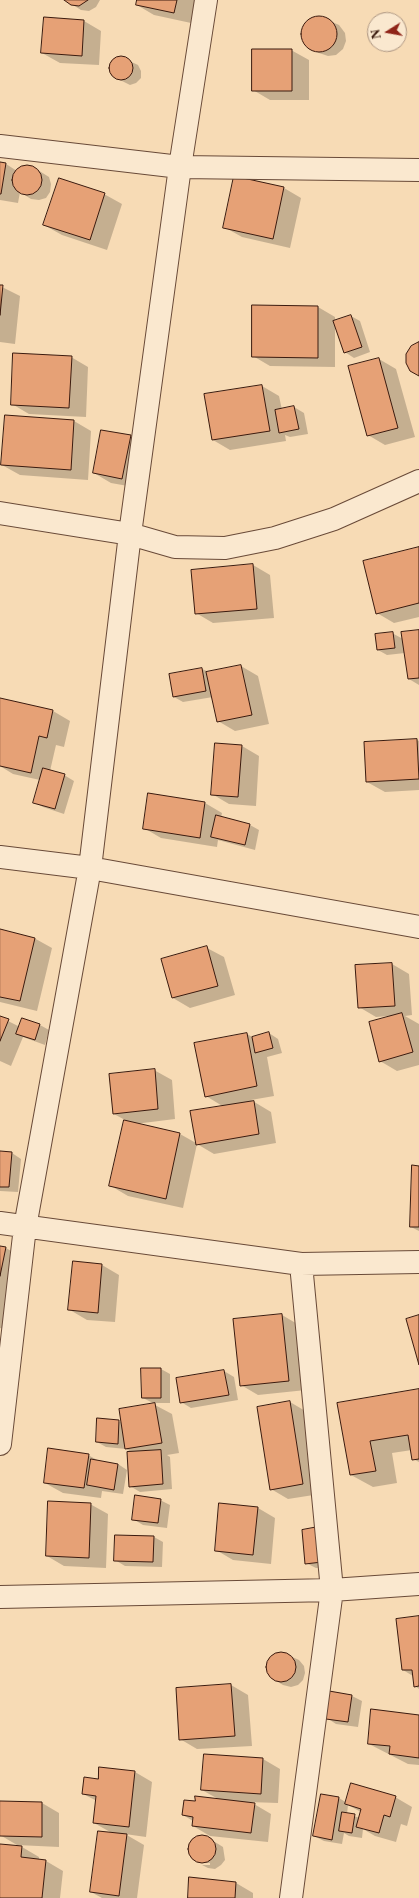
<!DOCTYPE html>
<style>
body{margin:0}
#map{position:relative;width:419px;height:1898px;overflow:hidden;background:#f7dbb5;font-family:"Libre Caslon Text",serif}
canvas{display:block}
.north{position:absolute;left:367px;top:12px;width:40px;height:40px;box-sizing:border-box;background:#fae8cf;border:1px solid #ad9682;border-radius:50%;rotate:259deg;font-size:11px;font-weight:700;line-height:16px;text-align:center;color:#3a1a0e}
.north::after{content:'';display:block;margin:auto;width:14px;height:18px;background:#8f2418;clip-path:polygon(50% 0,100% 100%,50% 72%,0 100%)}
</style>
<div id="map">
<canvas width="419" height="1898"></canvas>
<div class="north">N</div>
</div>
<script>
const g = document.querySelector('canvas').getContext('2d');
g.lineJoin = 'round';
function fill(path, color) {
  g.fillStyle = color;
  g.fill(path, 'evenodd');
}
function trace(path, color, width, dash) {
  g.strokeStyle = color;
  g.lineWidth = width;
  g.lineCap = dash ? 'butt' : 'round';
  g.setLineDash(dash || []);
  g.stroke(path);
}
fill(new Path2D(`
 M65 0H100L96 7 89 11 81 10Z
 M138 0H196L191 23 154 15 137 5Z
 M321 17 339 25 345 33 346 41 343 49 336 55 328 56 319 53 309 47 304 41 302 32 306 24 312 18Z
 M84 21 101 31 99 65 60 63 42 53Z
 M291 50 309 60V100H270L253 90Z
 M121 57 138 65 141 71V78L136 83 130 85 114 77 110 71V64L115 59Z
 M0 163 6 164 17 171 25 166 33 167 49 177 51 184 50 192 46 198 39 200 31 199 20 192 18 203 0 200Z
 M284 188 301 198 290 248 242 237 224 227Z
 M104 194 122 204 107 250 62 235 44 225Z
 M0 286 20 296 15 344 0 342Z
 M318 307 335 317V321L351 316 360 321 370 352 354 358 345 352 335 324V367L270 366 253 356Z
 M71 357 88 367 86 417 29 414 12 404Z
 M379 359 396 369 415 437 385 445 368 435Z
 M262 386 279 396 282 410 294 407 304 413 308 434 290 437 285 435 286 441 230 450 213 440Z
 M6 416 74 421 91 431 88 480 20 475 2 465Z
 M130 436 147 446 139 488 111 483 94 473Z
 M419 548V617L394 623 377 613Z
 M253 565 270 575 274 618 213 623 196 613 192 571Z
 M419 631V685L409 679 405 653 387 655 378 650 392 633 403 639Z
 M241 666 258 676 269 724 235 731 218 721 213 697 183 702 174 697 202 669 209 672Z
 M0 700 53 711 70 721 64 747 56 745 50 771 64 775 74 781 64 814 43 807 34 802 40 780 13 774 0 766Z
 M417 740 419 741V790L385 792 367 782 365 743Z
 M242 746 259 756 256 806 229 804 212 794Z
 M149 794 205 803 222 813 221 818 250 825 259 830 255 850 218 840 217 847 161 838 144 828Z
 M0 931 34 938 52 948 37 1011 0 1002Z
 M207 948 224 957 235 995 190 1008 173 998Z
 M392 964 409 974 412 1015 405 1016 419 1024V1065L397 1071 380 1061 389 1016 376 1017 359 1007Z
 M0 1017 20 1027 22 1019 40 1025 49 1030 45 1045 23 1037 11 1066 0 1061Z
 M269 1033 278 1039 282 1053 267 1057 274 1096 251 1100 271 1112 276 1143 214 1154 197 1144 183 1208 128 1196 111 1186 125 1120 114 1114 154 1070 172 1080 175 1119 135 1124 180 1134 196 1143 224 1107 206 1096 196 1044 247 1034 254 1038Z
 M0 1152 12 1153 21 1159 18 1192 0 1191Z
 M419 1167V1231L411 1227Z
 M0 1247 6 1248 23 1258 8 1330 0 1328Z
 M102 1265 119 1275 115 1322 87 1320 70 1310Z
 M282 1315 299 1325 306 1390 258 1395 241 1385Z
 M161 1369 170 1374V1403H153L143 1398Z
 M224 1371 234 1377 238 1400 191 1408 181 1402Z
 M419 1390V1462L413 1459 412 1450 392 1453 397 1483 373 1487 351 1475 338 1404Z
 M290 1402 307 1412 320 1494 288 1499 271 1489Z
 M155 1405 172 1414 179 1453 167 1455 170 1457 172 1489 140 1492 130 1486 133 1453 126 1449 106 1447 97 1442 98 1419 122 1422Z
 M88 1455 99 1461 118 1464 127 1470 123 1494 102 1491 101 1498 63 1493 45 1483Z
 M160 1500 170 1505 167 1528 143 1525 133 1519Z
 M90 1504 108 1514 106 1568 64 1566 47 1556Z
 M220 1504 258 1508 275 1518 271 1564 233 1560 216 1550Z
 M303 1530 331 1567 316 1568 306 1563Z
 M154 1537 163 1542 162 1567 125 1566 115 1560Z
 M419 1617V1689L415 1686 413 1676 403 1670Z
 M281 1652 299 1660 304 1666 305 1673 303 1680 298 1685 291 1687 283 1685 273 1679 268 1673 267 1666 268 1659 274 1654Z
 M231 1685 248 1695 252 1746 197 1749 180 1739 177 1689Z
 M330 1692 352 1696 362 1701 358 1727 336 1724 327 1718Z
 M419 1716V1765L408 1764 369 1744Z
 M263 1759 280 1769 278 1803 249 1802 248 1803 254 1804 271 1814 268 1842 210 1836 193 1826V1821L183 1815 196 1802 220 1800 202 1790Z
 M135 1772 152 1782 146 1837 125 1834 144 1845 137 1898H102L91 1892 112 1833 94 1823 97 1801 83 1794 99 1780Z
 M322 1795 339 1798 347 1803 395 1797 412 1807 407 1826 401 1824 396 1842 375 1836 363 1829 362 1838 349 1836 344 1833 342 1844 324 1841 314 1836ZM348 1805 361 1812 360 1818 347 1814Z
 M0 1802 42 1803 59 1813V1847L17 1845 0 1835Z
 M200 1836 207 1837 223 1847 225 1860 221 1865 215 1869 208 1868 202 1865H210V1863H199L192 1858 189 1852 190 1845 194 1839Z
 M0 1845 22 1847 39 1857V1860L46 1861 63 1871 60 1898H0Z
 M190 1878 236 1883 253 1893V1898H189Z`), '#0003');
const building = new Path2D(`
 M88 0 79 6 71 5 64 0Z
 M137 0H177L174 13 136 5Z
 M301 34a18 18 0 1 1 36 0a18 18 0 1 1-36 0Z
 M44 17 84 20 82 56 41 53Z
 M252 49H292V91H252Z
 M109 68a12 12 0 1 1 24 0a12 12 0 1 1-24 0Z
 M0 162 6 163 1 194H0Z
 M12 180a15 15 0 1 1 30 0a15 15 0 1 1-30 0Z
 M234 176 284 187 273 239 223 228Z
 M59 178 105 193 90 240 43 225Z
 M0 285H3L0 315Z
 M252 305 318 306V358L252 357Z
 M351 315 362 347 344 353 333 321Z
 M419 342V376L410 371 406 363V354L411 346Z
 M13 353 72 356 69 408 11 405Z
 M379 358 398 428 367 436 348 366Z
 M262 385 270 431 212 440 204 394Z
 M294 406 299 429 279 433 275 410Z
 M5 415 74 420 71 470 1 465Z
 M101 430 131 435 122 479 93 473Z
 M419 547V603L376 614 363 561Z
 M253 564 257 609 195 614 191 570Z
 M419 630V678L408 679 401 632Z
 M393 632 395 648 377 650 375 634Z
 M241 665 252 715 217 722 206 672Z
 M202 668 206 691 173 697 169 674Z
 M0 698 53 710 47 738 39 736 31 773 0 766Z
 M417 739 419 779 366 782 364 742Z
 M215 743 242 745 238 797 211 795Z
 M43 768 65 774 55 809 33 803Z
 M148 793 205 802 200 838 143 829Z
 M216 815 250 824 245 845 211 837Z
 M0 929 35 938 20 1001 0 997Z
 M207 946 218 986 172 998 161 959Z
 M392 963 395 1006 358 1008 355 965Z
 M402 1013 413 1052 379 1062 369 1022Z
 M0 1016 9 1019 0 1041Z
 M22 1018 40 1024 35 1040 16 1034Z
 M269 1032 273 1048 255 1053 252 1037Z
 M247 1033 257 1086 205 1097 194 1043Z
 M155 1069 158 1109 113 1114 109 1074Z
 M254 1101 259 1134 196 1145 190 1111Z
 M124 1120 180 1133 166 1199 109 1186Z
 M0 1151 12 1152 9 1187H0Z
 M412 1165 419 1166V1227H410Z
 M0 1246 6 1247 0 1276Z
 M73 1261 102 1264 98 1313 68 1310Z
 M282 1314 289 1381 240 1386 233 1319Z
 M419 1315V1365L406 1319Z
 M141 1368H161V1398H142Z
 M224 1370 229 1395 180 1403 176 1378Z
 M419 1389V1459L412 1460 408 1435 370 1441 376 1471 350 1475 337 1403Z
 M290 1401 303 1484 270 1490 257 1407Z
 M155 1403 162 1443 125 1449 119 1409Z
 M97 1418 119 1420 118 1444 96 1442Z
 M48 1448 89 1454 84 1488 44 1483Z
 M161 1450 163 1484 129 1487 127 1452Z
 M91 1459 118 1464 114 1490 87 1485Z
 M135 1495 161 1499 158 1523 132 1520Z
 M48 1501 91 1503 89 1558 46 1556Z
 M219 1503 258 1507 253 1555 215 1551Z
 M318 1527 322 1562 305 1564 302 1530Z
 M115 1535 154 1536 153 1562 114 1561Z
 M419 1616V1686L414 1687 412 1670H402L396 1619Z
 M266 1667a15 15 0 1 1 30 0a15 15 0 1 1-30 0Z
 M231 1684 235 1736 179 1740 176 1688Z
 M329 1691 352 1695 348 1722 326 1719Z
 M371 1709 419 1715V1758L389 1754 390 1746 368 1744Z
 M204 1754 263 1758 261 1794 201 1790Z
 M99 1767 135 1771 129 1827 93 1823 96 1796 82 1794 84 1777 98 1779Z
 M351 1783 396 1796 390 1817 384 1815 379 1833 356 1827 361 1809 345 1804Z
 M321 1794 339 1797 332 1840 313 1836Z
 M195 1796 255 1803 251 1833 192 1826 193 1817 182 1815 184 1800 195 1801Z
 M0 1801 42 1802V1837L0 1836Z
 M342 1812 355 1814 352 1833 339 1831Z
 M98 1831 127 1834 119 1896 90 1892Z
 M188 1849a14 14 0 1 1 28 0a14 14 0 1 1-28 0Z
 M0 1844 22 1846 21 1857 46 1860 42 1898H0Z
 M189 1877 236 1882 235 1898H188Z`);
fill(building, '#e6a176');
trace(building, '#3a1a0e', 1);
const street = new Path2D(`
 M0 146 180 167 419 170
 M0 513 130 534 175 547 225 548 275 538 334 519 419 481
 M0 857 90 868 419 927
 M0 1223 301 1264 419 1262
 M0 1444 25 1227 90 868 130 534 180 167 206 0
 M0 1597 332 1590 419 1584
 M291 1898 332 1590 301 1264`);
trace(street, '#694a38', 24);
trace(street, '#fae8cf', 22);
</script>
